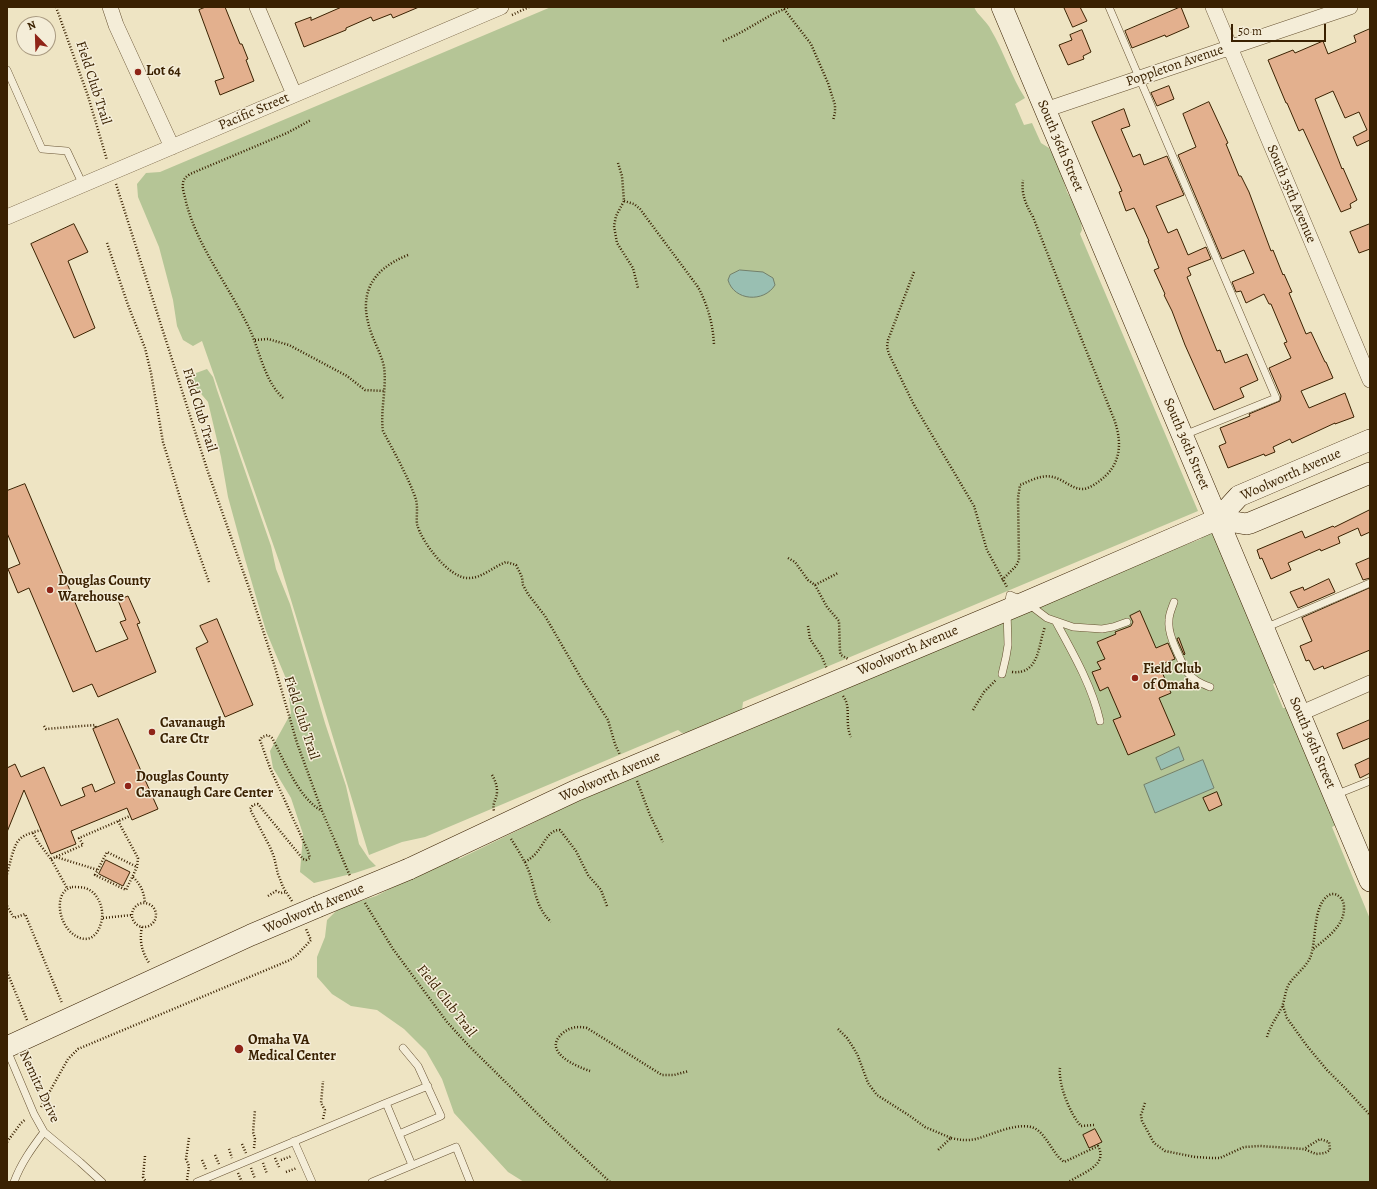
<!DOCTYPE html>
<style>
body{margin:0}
#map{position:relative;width:1377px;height:1189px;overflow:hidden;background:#eee4c3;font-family:Alegreya,serif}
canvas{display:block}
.frame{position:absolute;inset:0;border:8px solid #3a2101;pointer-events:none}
.north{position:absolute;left:16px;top:16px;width:40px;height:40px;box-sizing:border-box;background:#f4edd8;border:1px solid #aa9b82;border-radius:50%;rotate:337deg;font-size:11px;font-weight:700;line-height:16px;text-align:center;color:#3a2101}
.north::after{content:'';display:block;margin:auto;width:14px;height:18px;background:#8f2418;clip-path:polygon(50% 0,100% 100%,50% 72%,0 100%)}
.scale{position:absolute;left:1231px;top:24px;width:95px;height:18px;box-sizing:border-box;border:2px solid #3a2101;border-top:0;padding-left:5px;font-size:12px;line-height:14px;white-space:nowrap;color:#3a2101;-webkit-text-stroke:3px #f4edd8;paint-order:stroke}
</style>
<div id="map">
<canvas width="1377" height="1189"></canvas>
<div class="frame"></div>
<div class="north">N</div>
<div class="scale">50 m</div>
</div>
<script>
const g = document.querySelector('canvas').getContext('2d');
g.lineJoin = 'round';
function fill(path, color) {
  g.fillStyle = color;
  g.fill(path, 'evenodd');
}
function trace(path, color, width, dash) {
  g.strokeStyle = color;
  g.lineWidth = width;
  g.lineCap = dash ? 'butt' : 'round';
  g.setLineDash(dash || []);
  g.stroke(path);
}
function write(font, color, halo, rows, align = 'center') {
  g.font = font + ' Alegreya,serif';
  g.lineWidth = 3;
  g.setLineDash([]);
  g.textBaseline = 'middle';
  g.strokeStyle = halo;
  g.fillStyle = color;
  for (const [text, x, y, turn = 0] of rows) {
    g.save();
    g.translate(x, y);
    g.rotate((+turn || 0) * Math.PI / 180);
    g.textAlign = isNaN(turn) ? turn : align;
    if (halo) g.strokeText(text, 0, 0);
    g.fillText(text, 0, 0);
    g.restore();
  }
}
fill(new Path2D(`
 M551 7H974C978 16 987 21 991 30 1004 52 1011 76 1025 98L1015 104 1024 125 1032 123 1041 143 1049 148 1059 166 1067 192 1077 209 1081 222 1082 230 1080 234 1198 511 743 702 742 710 696 732 682 733 678 730 425 837 402 842 369 855 280 564 202 341 193 346 183 340 177 326 173 300 159 247 138 197 137 184 146 173 160 172Z
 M207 369 213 377 217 390 271 546 276 569 290 604 325 723 346 786 359 844 369 859 376 866 355 873 314 883 300 872 303 834 291 798 273 768 270 751 291 713 287 681 266 631 245 559 228 497 221 457 208 402 192 383 196 373Z
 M1211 528 1277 683 1273 684 1283 708H1293L1336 825 1332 827 1370 919V1182H524L508 1172 454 1113 442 1079 426 1051 404 1029 377 1010 351 1006 332 994 317 977V957L325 937 327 920 336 911 348 905 376 896 459 853V859L572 804 642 774 1172 550 1201 539 1203 533Z`), '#b5c596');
const water = new Path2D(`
 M740 270 763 272 773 278 775 285C764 303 734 301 728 280L730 275Z
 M1179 747 1184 760 1161 770 1156 758Z
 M1203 760 1214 788 1155 813 1144 785Z`);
fill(water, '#99bfb2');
trace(water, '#73806b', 1);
const building = new Path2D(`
 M206 7H225L240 44H242L248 59 246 60 254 81 220 95 215 81 224 78 199 10Z
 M342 7H419L393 18 391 14 373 21 371 17 346 28V30L304 47 295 23 311 17V20Z
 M1064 7H1080L1087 21 1073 27Z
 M1181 7 1189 27 1166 37 1165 35 1132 48 1125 31Z
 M1370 29V140L1357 146 1353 137 1367 130 1359 112 1345 118 1333 91 1315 99 1342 169 1343 168 1357 200 1350 204 1351 208 1341 212 1303 129 1299 131 1287 103H1286L1268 60 1293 50 1295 53 1323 41 1328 54 1356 42 1354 36Z
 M1082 30 1091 52 1083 56 1084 59 1068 65 1059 45 1072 40 1070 35Z
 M1169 86 1174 99 1157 106 1151 93Z
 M1209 102 1228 143 1226 144 1239 176H1241L1249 192 1271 251 1273 250 1283 275 1284 274 1292 292 1289 293 1306 334 1311 332 1325 362H1326L1333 378 1301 391 1309 408 1345 393 1354 417 1335 424V423L1292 443 1290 439 1273 447 1275 452 1265 456 1264 454 1228 468 1219 446 1226 443 1220 428 1250 416 1249 414 1280 401 1281 396 1269 368 1291 358 1284 343 1287 342 1271 304H1269L1264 294 1246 303 1241 291 1236 292 1232 282 1254 273 1244 250 1222 259 1178 155 1196 147 1183 114Z
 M1124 109 1130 126 1121 129 1133 157 1140 154 1144 165 1167 156 1184 195 1156 206 1168 233 1177 229 1188 255 1206 247 1211 259 1188 268 1191 275 1187 277 1217 351 1220 350 1225 363 1247 354 1258 380 1240 388 1244 397 1214 410 1185 345 1172 311 1164 295 1165 294 1154 270 1159 268 1148 241H1149L1134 208 1126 211 1119 192 1122 191 1092 122Z
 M74 224 88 252 68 261 95 328 74 338 31 244Z
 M1370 224V249L1359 253 1350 232Z
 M25 484 96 652 128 639 120 622 126 620 118 600 128 596 140 623 137 624 156 672 98 697 92 684 73 692 29 588 18 593 8 569 20 564 7 533V491Z
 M1370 510V532L1361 536 1358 528 1338 537 1340 543 1321 551 1320 549 1288 563 1291 570 1271 579 1262 558 1260 559 1257 550 1302 531 1305 538 1333 526 1334 527Z
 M1370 558V578L1363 580 1356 564Z
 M1329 579 1335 592 1298 608 1290 592 1303 587 1304 590Z
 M1370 588V650L1324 669 1323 666 1314 670 1309 660 1306 661 1300 646 1312 641 1302 618Z
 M1140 611 1156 648 1168 643 1175 659 1159 665 1171 693 1159 698 1175 735 1128 755 1113 720 1121 717 1108 687 1100 691 1092 672 1101 669 1097 662 1105 659 1097 642 1116 634 1115 632 1131 626 1133 622 1130 616Z
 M217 619 253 705 225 717 196 648 208 642 200 626Z
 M1179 638 1185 654 1184 655 1177 639Z
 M118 719 158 809 132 820 127 808 71 831 76 844 51 854 24 790 7 832V768L15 764 21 777 44 767 61 806 85 796 82 788 92 784 95 792 115 783 93 729Z
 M1370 720V738L1343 749 1337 734Z
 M1370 758V773L1360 778 1355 765Z
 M1217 792 1222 805 1209 811 1203 798Z
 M106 860 130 872 123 886 99 874Z
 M1095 1129 1102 1142 1089 1148 1083 1135Z`);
fill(building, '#e3b08e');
trace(building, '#3a2101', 1);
const lane = new Path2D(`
 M1109 7 1276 398 1184 435
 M7 70 42 149 67 151 83 185
 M1174 602C1172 608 1169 614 1169 620 1167 635 1180 657 1186 671 1193 680 1200 683 1210 687
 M1056 622C1073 653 1092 686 1100 721
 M1265 628 1370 583
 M1002 674 1006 657 1008 645 1007 610 1010 595 1026 602 1047 618 1073 627 1102 629 1113 627 1127 622
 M1335 795 1370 781
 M7 1050 34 1114 44 1132 80 1162 102 1182
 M386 1103 428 1086
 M399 1134 441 1116 418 1066 403 1048
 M294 1141 312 1182
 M14 1182C21 1163 32 1148 44 1132
 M197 1182 386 1103 412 1165
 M372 1182 456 1147 470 1182`);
const street = new Path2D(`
 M110 7 116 25 172 147
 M257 7 294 94
 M1213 7 1370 380
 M1045 110 1350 7
 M7 217 501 7
 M1299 714 1370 683`);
const secondary = new Path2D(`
 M1002 7 1370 881
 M1218 519 1246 524 1250 523 1370 473
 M409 869 577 790 1026 602 1218 519 1239 496 1370 440
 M7 1047 251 935 317 907`);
trace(lane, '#675232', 8);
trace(street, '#675232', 16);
trace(secondary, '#3a2101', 22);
trace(new Path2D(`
 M56 7 88 96 107 160
 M784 9 811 44 828 83 835 105V112L833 121
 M512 15 529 7
 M723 41 738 34 773 14 789 7
 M618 163 622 176 624 201 616 216 614 226 617 243 633 268 638 288
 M116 184 208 472 249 588 274 664 297 743 322 811 350 876
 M624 201 634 204 640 209 698 287C708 306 713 324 714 345
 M107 243 128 305 145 348 151 373 163 442 185 514 209 582
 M408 255C370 270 357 296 372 335 376 346 382 356 384 367 387 388 380 410 383 431 394 452 406 473 414 494 419 505 416 514 417 524 421 541 448 577 467 578 481 579 493 567 506 562L516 565 522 577 523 585 528 594 545 616 581 678 608 720 615 744 620 755
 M914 272 888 340 887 347 889 354 913 403 974 506 987 550 1007 587
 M255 340 268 339 289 345 347 376 365 390 384 391
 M283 398C262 378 260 347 246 322 226 282 197 245 186 202 185 196 182 189 183 184 183 179 186 177 190 174L287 133 311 120
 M788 558 795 562 808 580 815 585 827 607 839 621 840 652 841 655 848 659
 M1002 580 1016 566 1019 560 1018 498 1020 485C1030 481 1042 474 1053 477 1063 479 1073 490 1084 489 1089 488 1094 485 1098 482 1121 466 1123 444 1114 419L1071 313 1033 217C1026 205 1021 194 1023 180
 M815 585 838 573
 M808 626 810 639 822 657 827 669
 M1012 672C1040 675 1038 644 1045 627
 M843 696C852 708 844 722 851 737
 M973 710 984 692 996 680
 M44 726 46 729 95 725 96 728
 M492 775C495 780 497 785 497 791 497 800 492 802 494 811
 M637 781 650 815 663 842
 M118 821 138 858 137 867 126 890 95 875 107 852 137 867
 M33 833 38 842 51 859 67 888
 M511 839C517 848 523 858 528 869 536 889 534 905 551 922
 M56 857 98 870
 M51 859 83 845 79 838 130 816
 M525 862C530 859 534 856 537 852 544 844 548 830 560 830L576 851 588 875 601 890 607 906
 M7 874C10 865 13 845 20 839 25 834 34 832 41 830
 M133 877C141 885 144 892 145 903
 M72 887C76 887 81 887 85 888 99 892 105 911 101 923 92 956 57 932 60 902 61 894 65 889 72 887Z
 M268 896 276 891 281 893 287 892
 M292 901 283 887 278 874 274 857 270 847 252 813 250 809 253 805 258 804 303 859 306 860 310 858 308 851 270 768 260 740 262 737 268 735 272 738C285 761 298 798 322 811
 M365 903 393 949 447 1022 468 1045 546 1122 610 1182
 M132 915a12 12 0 1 1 24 0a12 12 0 1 1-24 0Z
 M7 906 14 918 25 914 62 1003
 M103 918 132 915
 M142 927C139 941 142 953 150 964
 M7 972 27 1020
 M1283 1006 1287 1018 1307 1046 1327 1070 1345 1088 1370 1115
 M838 1029 847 1038 853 1047 858 1056 868 1083 877 1095 910 1116 925 1127 951 1138 938 1150
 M1267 1037C1270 1026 1277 1017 1282 1007 1285 999 1285 991 1289 984 1295 975 1305 968 1310 958 1317 942 1312 905 1329 895 1333 893 1336 894 1340 897 1343 900 1344 904 1344 908 1344 927 1325 939 1312 950
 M1060 1068C1058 1084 1070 1114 1081 1126L1094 1125
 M590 1071C575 1066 541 1051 563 1033 570 1027 578 1026 587 1028L662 1075H674L689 1071
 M1145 1103 1141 1115 1142 1121 1154 1143 1165 1151 1195 1157 1212 1158H1220L1244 1147 1260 1146 1304 1149 1316 1154 1325 1153 1330 1150 1329 1142 1320 1139 1304 1149
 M41 1107 68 1059 78 1049 290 960 297 955 311 940 306 929
 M323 1119 325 1110 321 1103 323 1081
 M951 1138C960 1140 967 1141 976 1139 991 1135 1021 1120 1036 1129 1048 1137 1052 1153 1064 1162L1098 1146C1109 1166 1081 1173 1069 1182
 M7 1142 21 1123 26 1119
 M242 1144 246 1153
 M254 1148 255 1139 253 1132 255 1110
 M229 1149 232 1158
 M215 1155 219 1164
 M145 1156 143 1177 146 1182
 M275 1158 280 1169
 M202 1160 206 1169
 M281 1160 292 1156
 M263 1163 267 1174
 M251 1168 255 1179
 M286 1172 297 1168
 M238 1173 242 1182
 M187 1180 189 1166 186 1159 189 1138`), '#3a2101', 2.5, [1, 2]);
trace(lane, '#f4edd8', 7);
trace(street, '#f4edd8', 15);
trace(secondary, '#f4edd8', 21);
const secondaryBridge = new Path2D(`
 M317 907 409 869`);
trace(secondaryBridge, '#3a2101', 22, []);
trace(secondaryBridge, '#f4edd8', 21);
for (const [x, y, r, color] of [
 [138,72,4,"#8f2418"],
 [50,590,4,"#8f2418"],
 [1135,678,4,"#8f2418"],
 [152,732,4,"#8f2418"],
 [128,786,4,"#8f2418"],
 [239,1049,5,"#8f2418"]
]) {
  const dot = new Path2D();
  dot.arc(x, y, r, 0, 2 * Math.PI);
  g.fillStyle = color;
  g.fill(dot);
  trace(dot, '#f4edd8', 1.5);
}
write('14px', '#3a2101', '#f4edd8', [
 ["Poppleton Avenue",1175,66,-19],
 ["Field Club Trail",93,83,72],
 ["Pacific Street",254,112,-23],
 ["South 36th Street",1060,146,67],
 ["South 35th Avenue",1291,194,67],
 ["Field Club Trail",199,410,73],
 ["South 36th Street",1186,444,67],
 ["Woolworth Avenue",1291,475,-24],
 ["Woolworth Avenue",908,651,-23],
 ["Field Club Trail",301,718,72],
 ["South 36th Street",1312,743,67],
 ["Woolworth Avenue",610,777,-23],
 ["Woolworth Avenue",314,909,-23],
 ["Field Club Trail",446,1001,52],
 ["Nemitz Drive",39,1087,65]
]);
write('bold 14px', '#3a2101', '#f4edd8', [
 ["Lot 64",146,72],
 ["Douglas County",58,582],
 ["Warehouse",58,598],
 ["Field Club",1143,670],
 ["of Omaha",1143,686],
 ["Cavanaugh",160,724],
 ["Care Ctr",160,740],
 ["Douglas County",136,778],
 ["Cavanaugh Care Center",136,794],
 ["Omaha VA",248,1041],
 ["Medical Center",248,1057]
], 'left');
</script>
